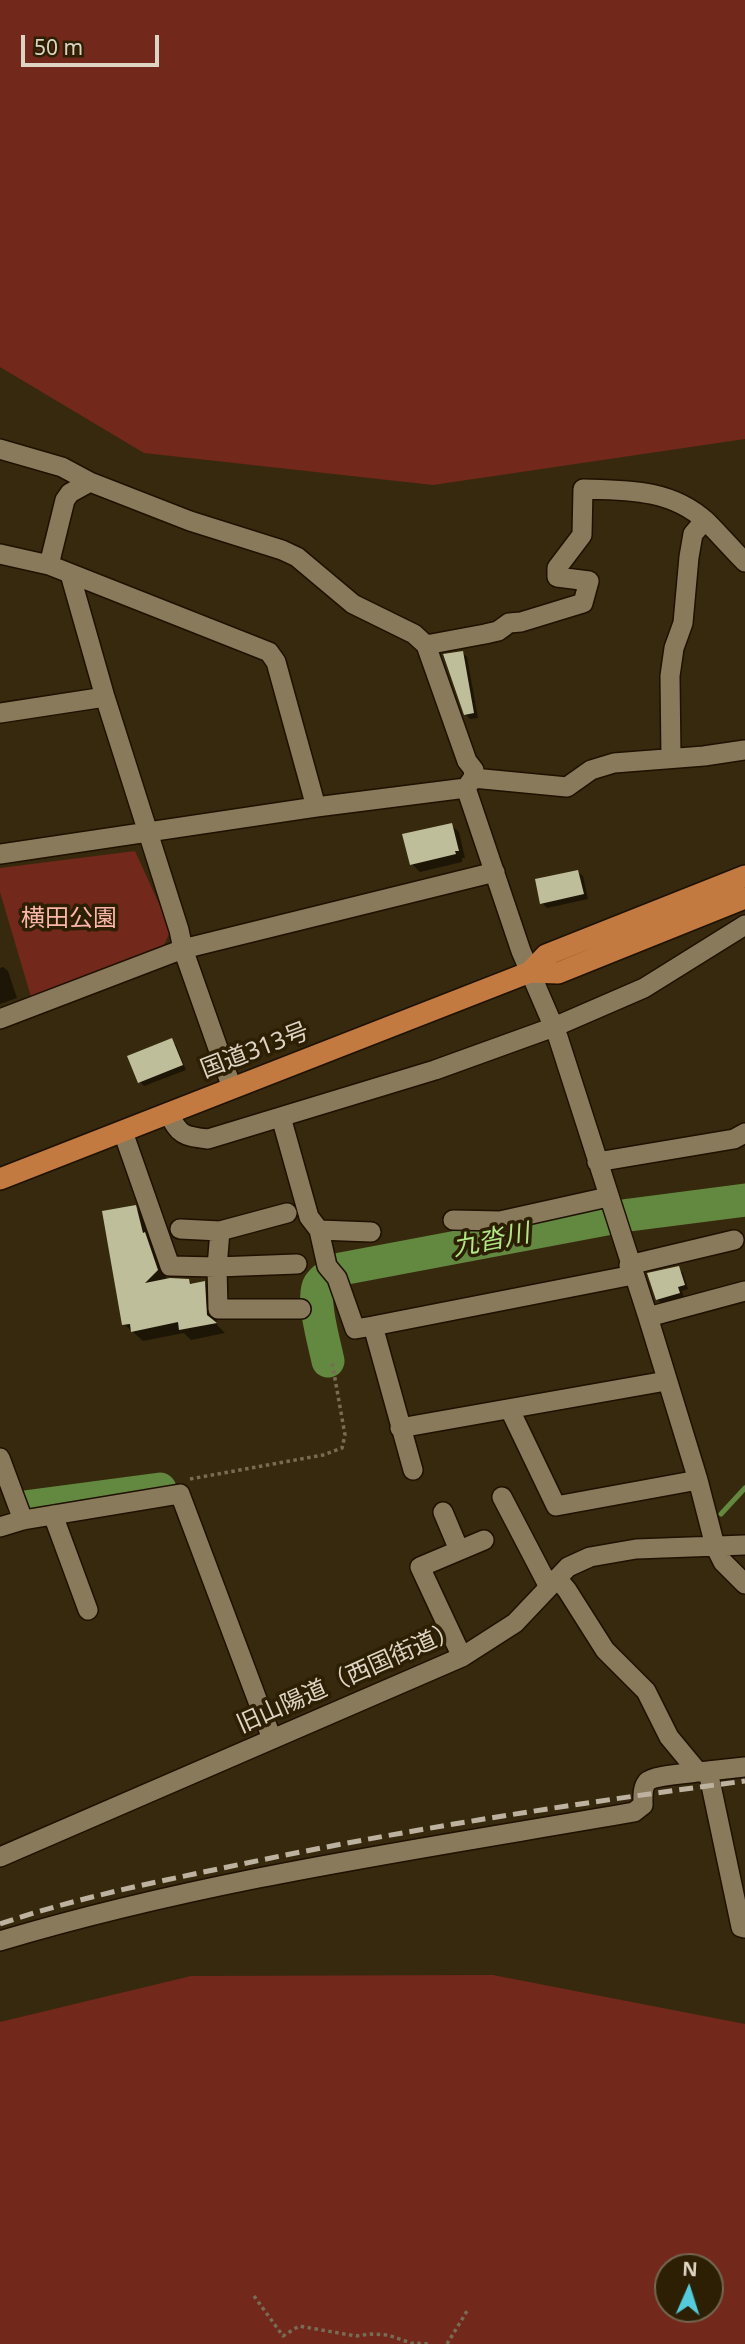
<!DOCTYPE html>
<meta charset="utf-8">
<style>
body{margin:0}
#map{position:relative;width:745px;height:2344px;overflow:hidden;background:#37290d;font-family:"Noto Sans",sans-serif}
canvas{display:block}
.north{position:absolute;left:654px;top:2253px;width:70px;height:70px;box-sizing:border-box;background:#2d1f03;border:2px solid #736750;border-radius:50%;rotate:3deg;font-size:19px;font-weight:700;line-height:28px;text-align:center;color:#ddd4c4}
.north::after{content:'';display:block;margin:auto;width:24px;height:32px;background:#53cbda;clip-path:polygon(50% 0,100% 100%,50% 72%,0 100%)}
.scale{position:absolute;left:21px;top:35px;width:138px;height:32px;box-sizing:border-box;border:4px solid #ddd4c4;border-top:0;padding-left:9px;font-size:21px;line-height:24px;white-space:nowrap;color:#ddd4c4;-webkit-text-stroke:5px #2d1f03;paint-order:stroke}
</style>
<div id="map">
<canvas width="745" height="2344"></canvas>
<div class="north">N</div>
<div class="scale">50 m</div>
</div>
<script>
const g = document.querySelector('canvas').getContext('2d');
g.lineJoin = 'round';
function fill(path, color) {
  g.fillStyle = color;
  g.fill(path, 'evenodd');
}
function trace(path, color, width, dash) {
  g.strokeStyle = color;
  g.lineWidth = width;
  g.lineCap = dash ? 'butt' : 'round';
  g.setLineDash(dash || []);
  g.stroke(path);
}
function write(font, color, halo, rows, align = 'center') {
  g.font = font + ' "Noto Sans","Noto Sans JP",sans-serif';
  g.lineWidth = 7;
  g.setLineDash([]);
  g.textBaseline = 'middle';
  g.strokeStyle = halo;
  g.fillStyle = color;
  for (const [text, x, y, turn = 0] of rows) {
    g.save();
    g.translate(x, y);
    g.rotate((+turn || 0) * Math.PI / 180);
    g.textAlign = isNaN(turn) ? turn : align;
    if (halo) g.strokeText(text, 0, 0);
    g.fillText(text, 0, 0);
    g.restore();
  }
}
fill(new Path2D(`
 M0 0H745V439L433 485 144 453 0 367Z
 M135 851 171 930 164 945 31 997 0 892V868Z
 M493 1975 745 2024V2344H0V2022L191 1976ZM668 2267H710V2309H668Z`), '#72281b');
fill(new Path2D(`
 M462 652 467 657 478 718 470 719 465 714Z
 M451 825 459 832 465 858H462V862L420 872 412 864Z
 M578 872 583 876 588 899 547 908 542 903Z
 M3 967 8 971 17 998 0 1004V968Z
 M171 1040 176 1045 186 1070 144 1086 140 1082Z
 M135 1207 145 1217 167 1280H188L193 1285 205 1283 215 1293 217 1325 225 1333 191 1340 184 1333 143 1341 124 1324Z
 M678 1268 683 1273 688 1289 682 1291 684 1298 662 1304 657 1299Z`), '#0007');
trace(new Path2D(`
 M721 1514 745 1488`), '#638941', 5);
trace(new Path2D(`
 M328 1361C325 1346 311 1297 319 1285 324 1277 333 1273 341 1269L622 1216 745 1200
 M24 1507 160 1489`), '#638941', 33);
fill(new Path2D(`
 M463 651 474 713 464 715 443 654Z
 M452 823 459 851H455L456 854 410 865 402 834Z
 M578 870 584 894 540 904 535 879Z
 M172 1038 183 1065 138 1083 127 1056Z
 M136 1205 143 1233 145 1232 158 1270 145 1283 170 1278 189 1279 190 1284 205 1281 207 1315 217 1323 179 1330 178 1322 131 1332 130 1324 122 1325 102 1211Z
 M679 1266 685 1285 678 1287 680 1293 656 1300 647 1273Z`), '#bebe9b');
const minor = new Path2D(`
 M0 449 62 467 90 482 190 521 282 550 297 557 353 604 414 634 426 645 467 761 474 770 473 778 466 788 521 951 558 1037 648 1317 698 1480 715 1546 723 1562 745 1584
 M0 554 49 565 269 652 276 662 316 807
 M49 565 65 500 70 493 90 482
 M70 574 105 697 179 930 183 949 232 1088
 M426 645 485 634 498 631 509 623 521 622 583 603 589 581 557 577V568L582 535 583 489C627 490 672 489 707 522 720 535 732 549 745 562
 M0 713 105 697
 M671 758 670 676 674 648 683 623 689 557 693 534 705 520
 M473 778 567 787 591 770 614 763 704 756 745 750
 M0 854 316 807 466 788
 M0 1019 183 949 495 872
 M168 1113C180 1135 182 1136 208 1139L435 1070 554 1027 644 988 745 925
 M281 1117 309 1217 319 1230 327 1266 337 1278 355 1329 373 1326 413 1470
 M123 1132 170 1266 217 1267 297 1264
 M597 1162 734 1139 745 1133
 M453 1220 500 1221 608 1197
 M180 1229 220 1231 287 1213
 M319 1230 371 1232
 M220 1231 217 1267 218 1309H301
 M629 1265 734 1240
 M648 1317 745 1291
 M373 1326 633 1275
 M510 1410 556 1506 698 1480
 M400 1428 666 1381
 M0 1458 23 1520
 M502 1497 549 1587
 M443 1512 459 1550
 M53 1515 88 1610
 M0 1527 23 1520 180 1494 272 1739
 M557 1578 567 1590 605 1650 646 1691 669 1737 698 1772 708 1771 741 1927 745 1928
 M462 1657 420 1567 484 1540
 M708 1771 745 1767
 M0 1857 462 1657 515 1623 568 1567 590 1557 636 1549 745 1545
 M0 1941C207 1879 421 1849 634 1812L643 1805C643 1798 642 1788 647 1782 654 1775 687 1774 698 1772`);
const highway = new Path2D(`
 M530 972 546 955 745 876
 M0 1179 530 972 558 973 745 898`);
trace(minor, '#1e1100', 22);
trace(highway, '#1e1100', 24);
trace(new Path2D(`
 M190 1479 323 1455 342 1448 345 1435 332 1362
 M254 2296 283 2336 299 2326 356 2336 371 2334 388 2335 411 2343 430 2344
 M447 2344 467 2311`), '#786c55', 3.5, [3.5, 3.5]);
trace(minor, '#8a7a5c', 19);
trace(highway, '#c37a40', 21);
trace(new Path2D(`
 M0 1924C78 1897 161 1881 242 1864 408 1829 577 1803 745 1781`), '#bcb29f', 5, [14, 7]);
write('24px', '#fbb6a8', '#2d1f03', [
 ["横田公園",69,919]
]);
write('24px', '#ddd4c4', '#2d1f03', [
 ["国道313号",255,1051,-21],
 ["旧山陽道（西国街道）",348,1678,-24]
]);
write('italic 26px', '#b2e785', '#2d1f03', [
 ["九沓川",491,1241,-11]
]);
</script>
